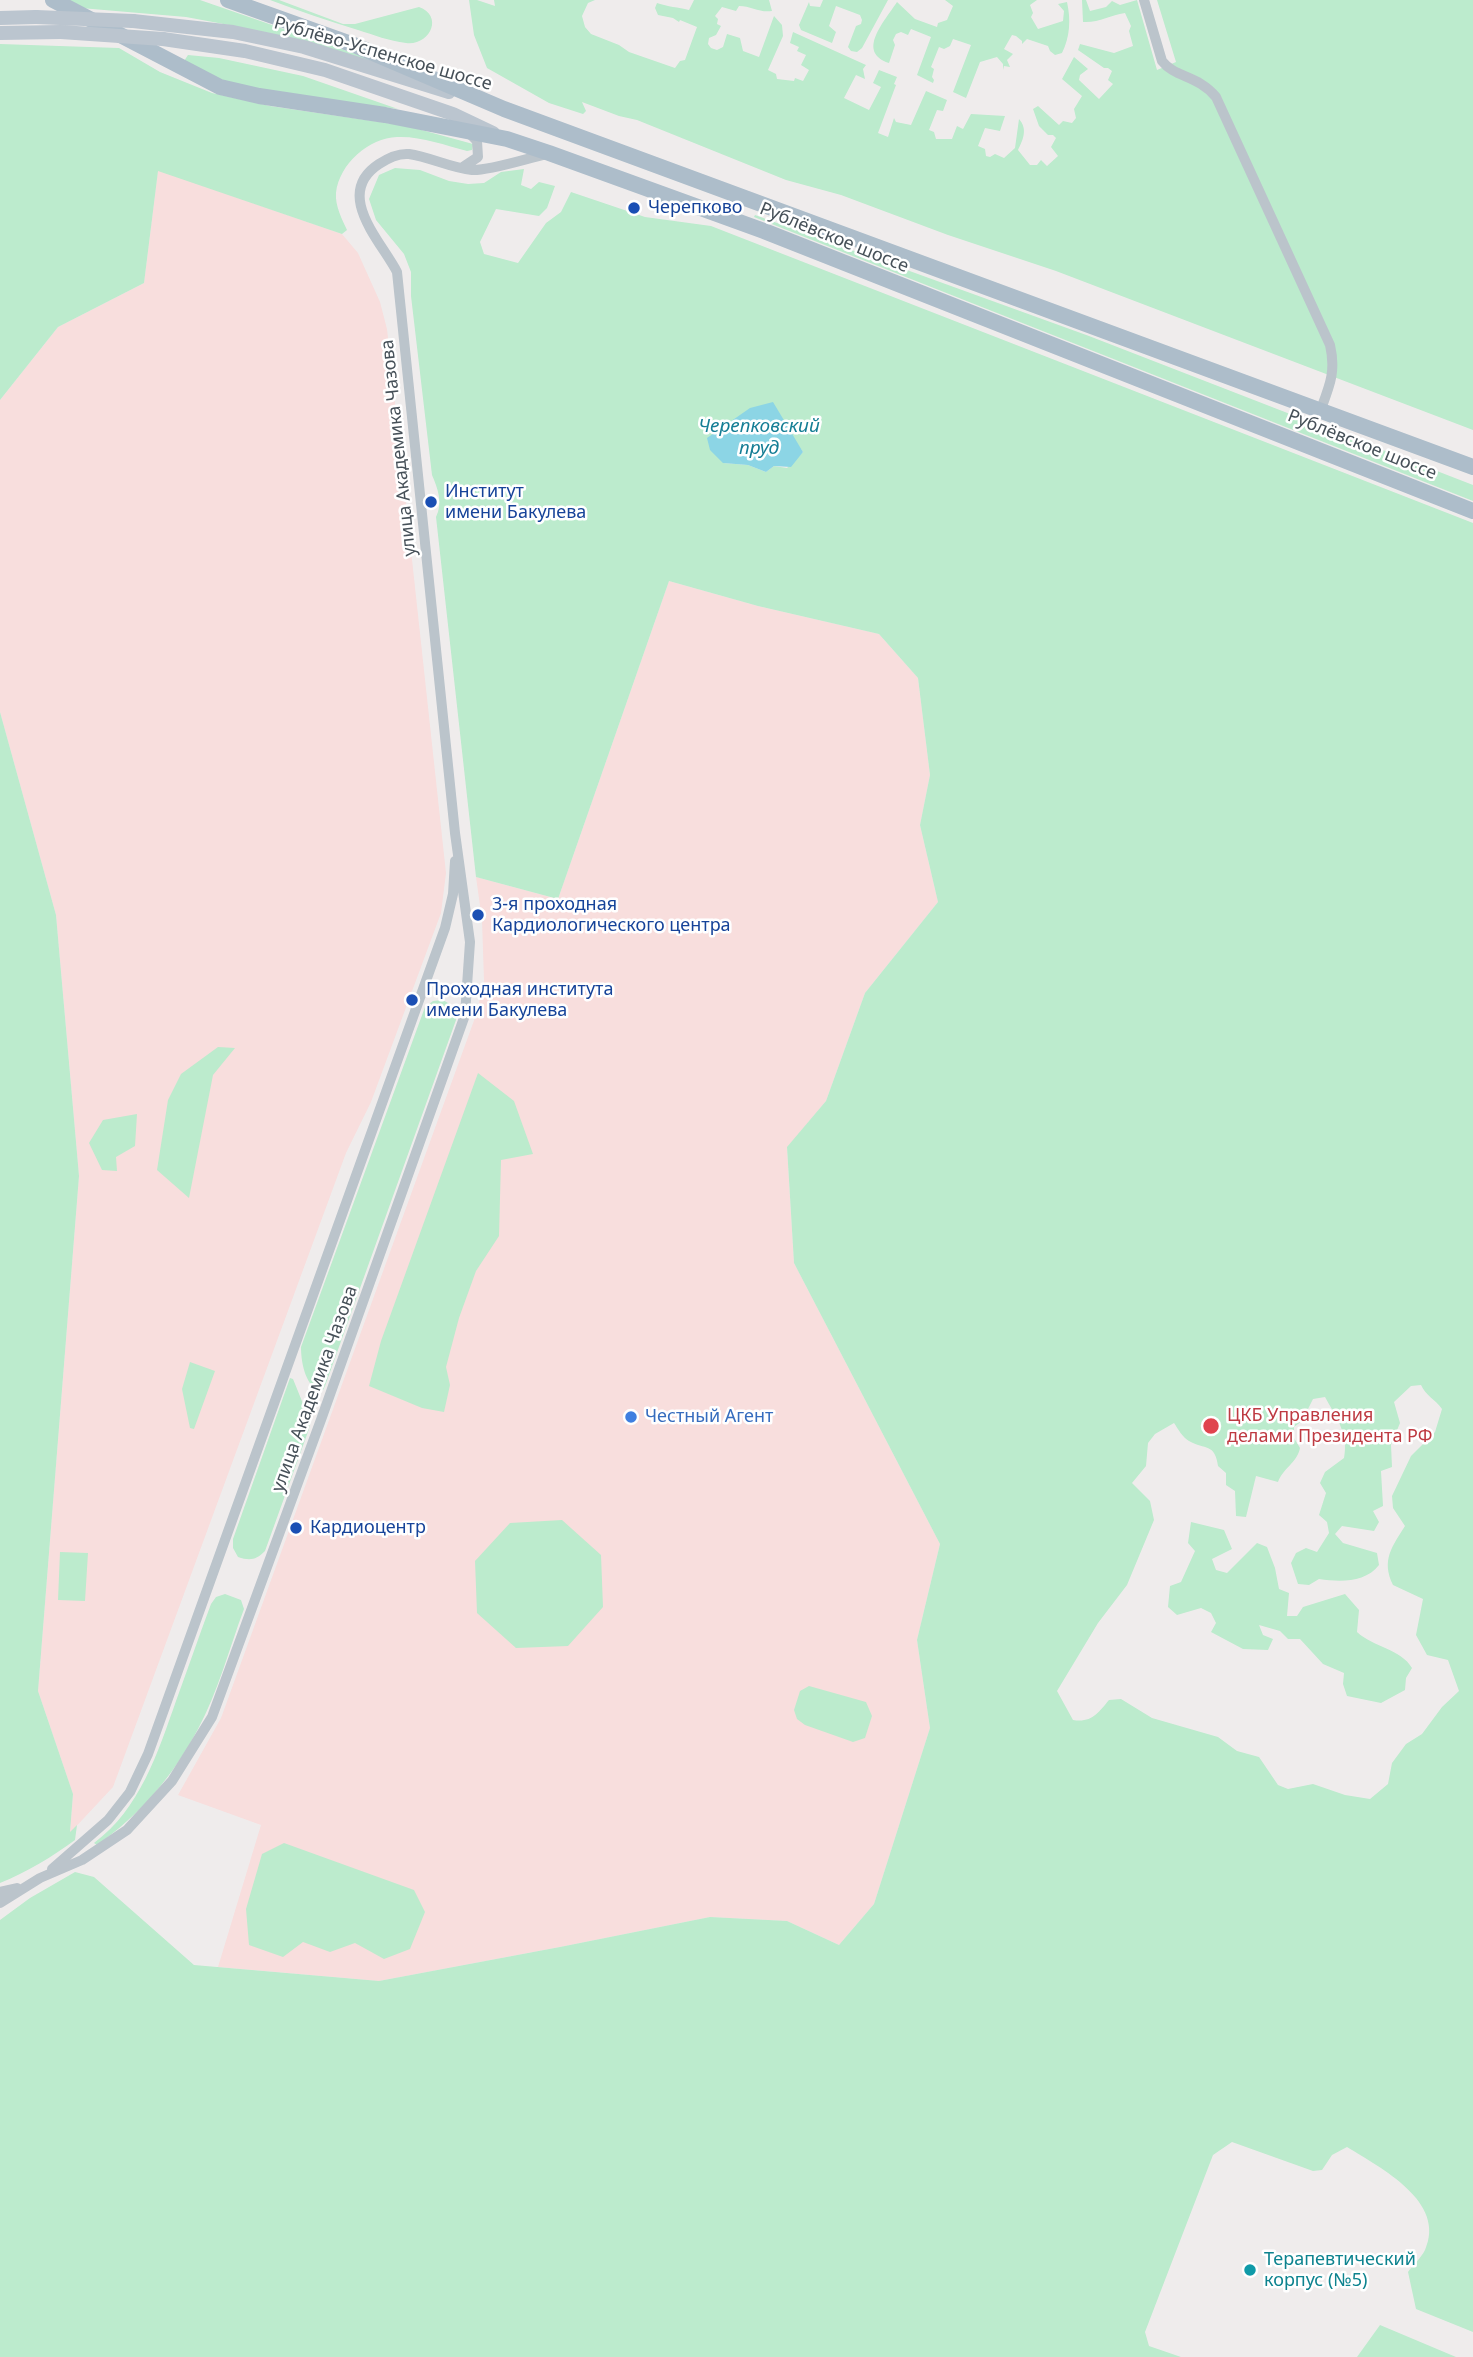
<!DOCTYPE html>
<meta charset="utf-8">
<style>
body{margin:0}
canvas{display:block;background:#efecec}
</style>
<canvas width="1473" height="2357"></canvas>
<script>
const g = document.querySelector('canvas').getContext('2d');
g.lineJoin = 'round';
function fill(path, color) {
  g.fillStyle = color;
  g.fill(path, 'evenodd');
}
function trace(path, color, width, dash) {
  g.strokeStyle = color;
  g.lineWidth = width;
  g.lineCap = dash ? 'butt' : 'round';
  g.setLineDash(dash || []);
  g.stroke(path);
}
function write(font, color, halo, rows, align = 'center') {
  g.font = font + ' "Noto Sans",sans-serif';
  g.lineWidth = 5;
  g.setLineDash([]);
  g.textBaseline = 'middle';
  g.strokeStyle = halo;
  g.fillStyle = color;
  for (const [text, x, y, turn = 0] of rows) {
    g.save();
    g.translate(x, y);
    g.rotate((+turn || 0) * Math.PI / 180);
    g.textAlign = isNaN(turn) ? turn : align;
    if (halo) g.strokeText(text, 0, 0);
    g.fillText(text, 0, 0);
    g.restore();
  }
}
fill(new Path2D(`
 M158 170 342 234 358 253 380 302 387 329 446 873 441 913 371 1102 346 1153 113 1787 70 1833 73 1794 38 1691 79 1176 56 915 0 712V400L58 327 144 283Z
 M669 581 758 606 879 634 918 678 930 775 920 825 938 902 865 993 826 1101 787 1148 794 1263 940 1544 917 1640 930 1728 874 1904 839 1945 787 1921 710 1917 560 1947 379 1981 218 1967 261 1825 178 1795 221 1718 476 1015 484 981 482 920 476 877 558 899Z`), '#f8dedd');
fill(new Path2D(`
 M66 0H200L419 76 229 25 186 17 69 7Z
 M270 0H279L343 24H355L419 7C444 16 430 46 406 43 389 41 374 35 358 30 328 21 299 11 270 0Z
 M469 0H477L495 6 494 0H595L588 3 582 16 585 27 591 34 619 45 629 52 675 68 680 61 685 60 697 27 680 20 679 22 673 18 658 15 655 8 657 3C668 7 678 7 689 10L694 0H769L772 11C760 13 751 6 739 6L736 11 722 7 715 16 718 19 717 24 721 26 716 35 709 38 708 44 711 48 717 50 723 47 727 34 740 38 743 51 759 57 774 16 782 25 783 36 768 70 776 74 777 79 794 81 795 78 803 81 809 70 801 65 806 55 797 51 799 47 790 43 793 32 866 65 863 69 865 79 856 75 844 98 869 110 881 87 873 83 879 70 897 77 894 84 896 85 878 133 888 137 894 118 896 122 911 125 926 91 947 100 943 111 937 110 929 130 934 132 936 139H952L957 126 963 129 971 114 1005 116 1000 131 985 128 978 146 985 149 986 156 990 157 995 154 1004 158 1015 148 1019 119C1028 129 1023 140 1018 150L1030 165H1037L1041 160 1047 166 1058 156 1051 147 1056 138 1053 135H1048L1039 126 1033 109 1038 106 1059 125 1063 121 1072 123 1076 118 1074 109 1082 96 1062 79 1074 57 1088 69 1080 75 1079 80 1099 99 1113 84 1108 80 1112 71 1108 68H1104L1078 50 1080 44 1114 53 1133 46 1129 31 1131 26 1125 13C1110 15 1099 23 1083 22L1082 0H1086L1090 11 1106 7 1112 1 1120 5 1137 0 1157 70 1176 62 1157 0H1473V430L1056 271 948 235 841 195 786 180 637 120 619 116 582 102 586 111 583 114 549 103 487 68 474 35Z
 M823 0H888L862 48 857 52 851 51 848 47 856 26 861 24 862 20 860 15 836 6 829 26 836 32 832 43 801 30 799 25 809 2 810 6 820 7Z
 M945 0H1037L1030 5 1033 13 1031 17 1038 29 1063 21 1064 11 1058 4 1067 2C1071 20 1070 37 1062 53L1055 55 1050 51 1048 46 1027 39 1022 44V41L1016 36 1012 35 1004 49 1013 54 1007 60 1010 67 1004 66 1003 70V64L997 57 980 62 966 98 953 92 971 45 953 39 950 46 944 49 939 47 931 67 934 69 932 77 934 80 933 83 917 75 931 37 911 29 908 35 901 32 896 34 893 40 895 45 889 63C856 52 884 22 897 2L915 19 937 27 938 23 947 20 953 6Z
 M0 44 119 48 160 72 212 93 270 106 407 126 473 144 472 150 467 151C444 145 421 136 397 137 369 138 339 164 336 193 335 206 342 219 347 230L342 234 158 171 144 283 58 327 0 400Z
 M188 55 219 58 303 76 398 109 270 92 228 82 182 64Z
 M395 168 420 170 449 181 468 184 484 183 501 172 524 169 521 185 531 189 539 182 555 186 547 208 539 216 496 209 480 242 484 254 518 263 546 223 561 212 571 192 645 217 711 226 1473 523V2332L1416 2309 1408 2272C1413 2265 1421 2258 1425 2250 1447 2202 1381 2168 1347 2147L1332 2155 1322 2170 1313 2171 1232 2142 1213 2155 1145 2332 1149 2346 1181 2357H0V1920L30 1898 75 1872 94 1877 194 1965 379 1981 560 1947 710 1917 787 1921 839 1945 874 1904 930 1728 917 1640 940 1544 794 1263 787 1147 826 1101 865 993 938 902 920 825 930 775 918 678 879 634 758 606 669 581 558 899 476 877 436 517C443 503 438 489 432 475L411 296V272L404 254 376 220 369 199 379 175ZM796 442 803 452 787 468 774 466 766 472 748 465 723 463ZM1421 1385C1426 1396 1435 1399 1442 1409L1435 1432 1411 1456 1392 1496 1393 1508 1405 1526C1392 1547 1381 1560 1393 1585L1423 1599 1416 1635 1427 1655 1448 1660 1459 1691 1442 1707 1422 1734 1406 1744 1392 1763 1388 1784 1370 1799 1345 1795 1313 1784 1288 1789 1278 1785 1259 1757 1237 1751 1218 1737 1152 1718 1121 1699 1109 1700C1098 1713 1092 1723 1073 1720L1057 1691 1098 1623 1127 1585 1154 1520 1150 1501 1132 1483 1146 1466 1148 1443 1155 1434 1174 1423C1178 1429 1183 1438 1189 1441 1205 1450 1215 1443 1218 1466L1226 1473V1485L1235 1491 1236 1516 1246 1517 1256 1476 1278 1482C1283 1468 1297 1463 1300 1448L1294 1438V1427L1302 1421 1313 1399 1325 1397C1336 1417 1349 1434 1344 1458L1325 1472 1320 1483 1326 1493 1319 1515 1327 1522 1329 1533 1317 1552 1306 1548 1296 1553 1291 1563 1298 1584 1309 1585 1319 1579C1340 1582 1365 1583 1379 1565L1377 1553 1343 1543 1335 1534 1342 1526 1374 1531 1379 1522 1373 1511 1383 1506 1381 1471 1392 1467 1391 1445 1400 1423 1394 1402 1411 1386Z
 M755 215 1089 336 1473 485V501L754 217Z
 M0 712 56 915 79 1176 38 1691 73 1794 70 1832 77 1825 75 1840C52 1857 27 1872 0 1883Z
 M442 1000C452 1004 455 1009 456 1020L325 1386 323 1390 318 1391C305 1383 301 1362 301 1347L425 1007 433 1001Z
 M218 1047 235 1048 213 1075 189 1198 157 1170 168 1100 181 1074Z
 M478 1073 514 1101 533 1154 501 1160 499 1236 476 1271 459 1318 446 1367 450 1385 444 1412 422 1408 369 1386 381 1341Z
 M137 1114 135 1146 116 1157 117 1171 102 1170 89 1143 103 1120Z
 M190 1362 215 1371 194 1429 190 1428 182 1389Z
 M290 1378 293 1379 310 1421 309 1429 265 1551C256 1560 250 1561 238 1557L233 1548V1539Z
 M562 1520 601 1555 603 1607 568 1646 516 1648 477 1613 475 1561 510 1523Z
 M1191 1522 1224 1530 1232 1549 1212 1559 1216 1570 1227 1573 1257 1543 1267 1547 1275 1568 1279 1589 1289 1593 1287 1616H1297L1303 1607 1345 1594 1359 1610 1357 1632C1373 1647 1401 1649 1412 1668L1406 1678 1405 1690 1381 1703 1347 1696 1343 1684 1344 1673 1323 1664 1300 1639H1288L1280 1631 1259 1625 1263 1635 1273 1639 1268 1650 1243 1649 1211 1632 1216 1623 1211 1613 1201 1608 1177 1615 1168 1607 1170 1586 1181 1582 1195 1551 1188 1543Z
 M60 1552 88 1553 85 1601 58 1600Z
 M225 1594 241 1600 244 1609C229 1649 218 1692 198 1729 174 1775 139 1816 97 1845L94 1843C140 1809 158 1752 176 1701 188 1668 199 1636 211 1604L216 1597Z
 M809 1686 866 1702 872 1716 865 1738 853 1742 805 1725 797 1719 794 1710 800 1691Z
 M284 1843 414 1890 425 1912 410 1949 384 1959 355 1943 330 1952 303 1942 283 1957 249 1945 246 1909 262 1854Z
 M1380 2325 1456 2357H1357Z`), '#bcebcd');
fill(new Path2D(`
 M773 402 803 452 791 467 774 466 766 472 748 465 723 463 710 450 707 438 750 408Z`), '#8cd5e5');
trace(new Path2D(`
 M1144 0 1162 61C1175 78 1198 75 1216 97L1330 345C1336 371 1330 385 1321 409
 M463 167 478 157 477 141 468 132
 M52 1869 108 1820 130 1792 148 1754 445 928 453 894 455 861
 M0 1892 17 1888
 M0 1903 40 1878 82 1860 127 1830 172 1781 212 1717 322 1417 465 1015 470 942 455 833 397 272C381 241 333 194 379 164 388 158 398 153 409 154 430 157 451 168 472 170 489 171 528 158 547 154`), '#bbc4cb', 10);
trace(new Path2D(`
 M0 18 36 17
 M133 21 233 32 304 47 449 92
 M0 33 61 32
 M163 39 245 51 325 70 453 114 493 133`), '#bbc5cf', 14);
trace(new Path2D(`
 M53 0 220 87 259 96 385 115 507 139 549 153 764 231 1473 511
 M228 0 354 45 504 109 1473 467`), '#adbdca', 16);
trace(new Path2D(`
 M36 17 133 21
 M61 32 163 39`), '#bbc5cf', 14);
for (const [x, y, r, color] of [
 [634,208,7,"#1a4fb4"],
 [431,502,7,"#1a4fb4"],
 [478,915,7,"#1a4fb4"],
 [412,1000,7,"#1a4fb4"],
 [631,1417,7,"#3f7fe0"],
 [1211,1426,9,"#e0444e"],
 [296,1528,7,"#1a4fb4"],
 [1250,2270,7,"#0f9aa8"]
]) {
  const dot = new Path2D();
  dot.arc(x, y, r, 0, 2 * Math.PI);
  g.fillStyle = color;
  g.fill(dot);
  trace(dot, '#fff', 2.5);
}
write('18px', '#465058', '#fff', [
 ["Рублёво-Успенское шоссе",383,54,16],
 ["Рублёвское шоссе",834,238,22],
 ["Рублёвское шоссе",1362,445,22],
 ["улица Академика Чазова",399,448,-96],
 ["улица Академика Чазова",315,1389,-70]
]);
write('18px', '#164399', '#fff', [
 ["Черепково",648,208],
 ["Институт",445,492],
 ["имени Бакулева",445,513],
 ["3-я проходная",492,905],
 ["Кардиологического центра",492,926],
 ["Проходная института",426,990],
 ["имени Бакулева",426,1011],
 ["Кардиоцентр",310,1528]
], 'left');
write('18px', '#be3a42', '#fff', [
 ["ЦКБ Управления",1227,1416],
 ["делами Президента РФ",1227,1437]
], 'left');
write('18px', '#366cbe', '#fff', [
 ["Честный Агент",645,1417]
], 'left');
write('18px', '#0d838f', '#fff', [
 ["Терапевтический",1264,2260],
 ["корпус (№5)",1264,2281]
], 'left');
write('italic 19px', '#157e95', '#fff', [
 ["Черепковский",759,427],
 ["пруд",759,449]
]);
</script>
